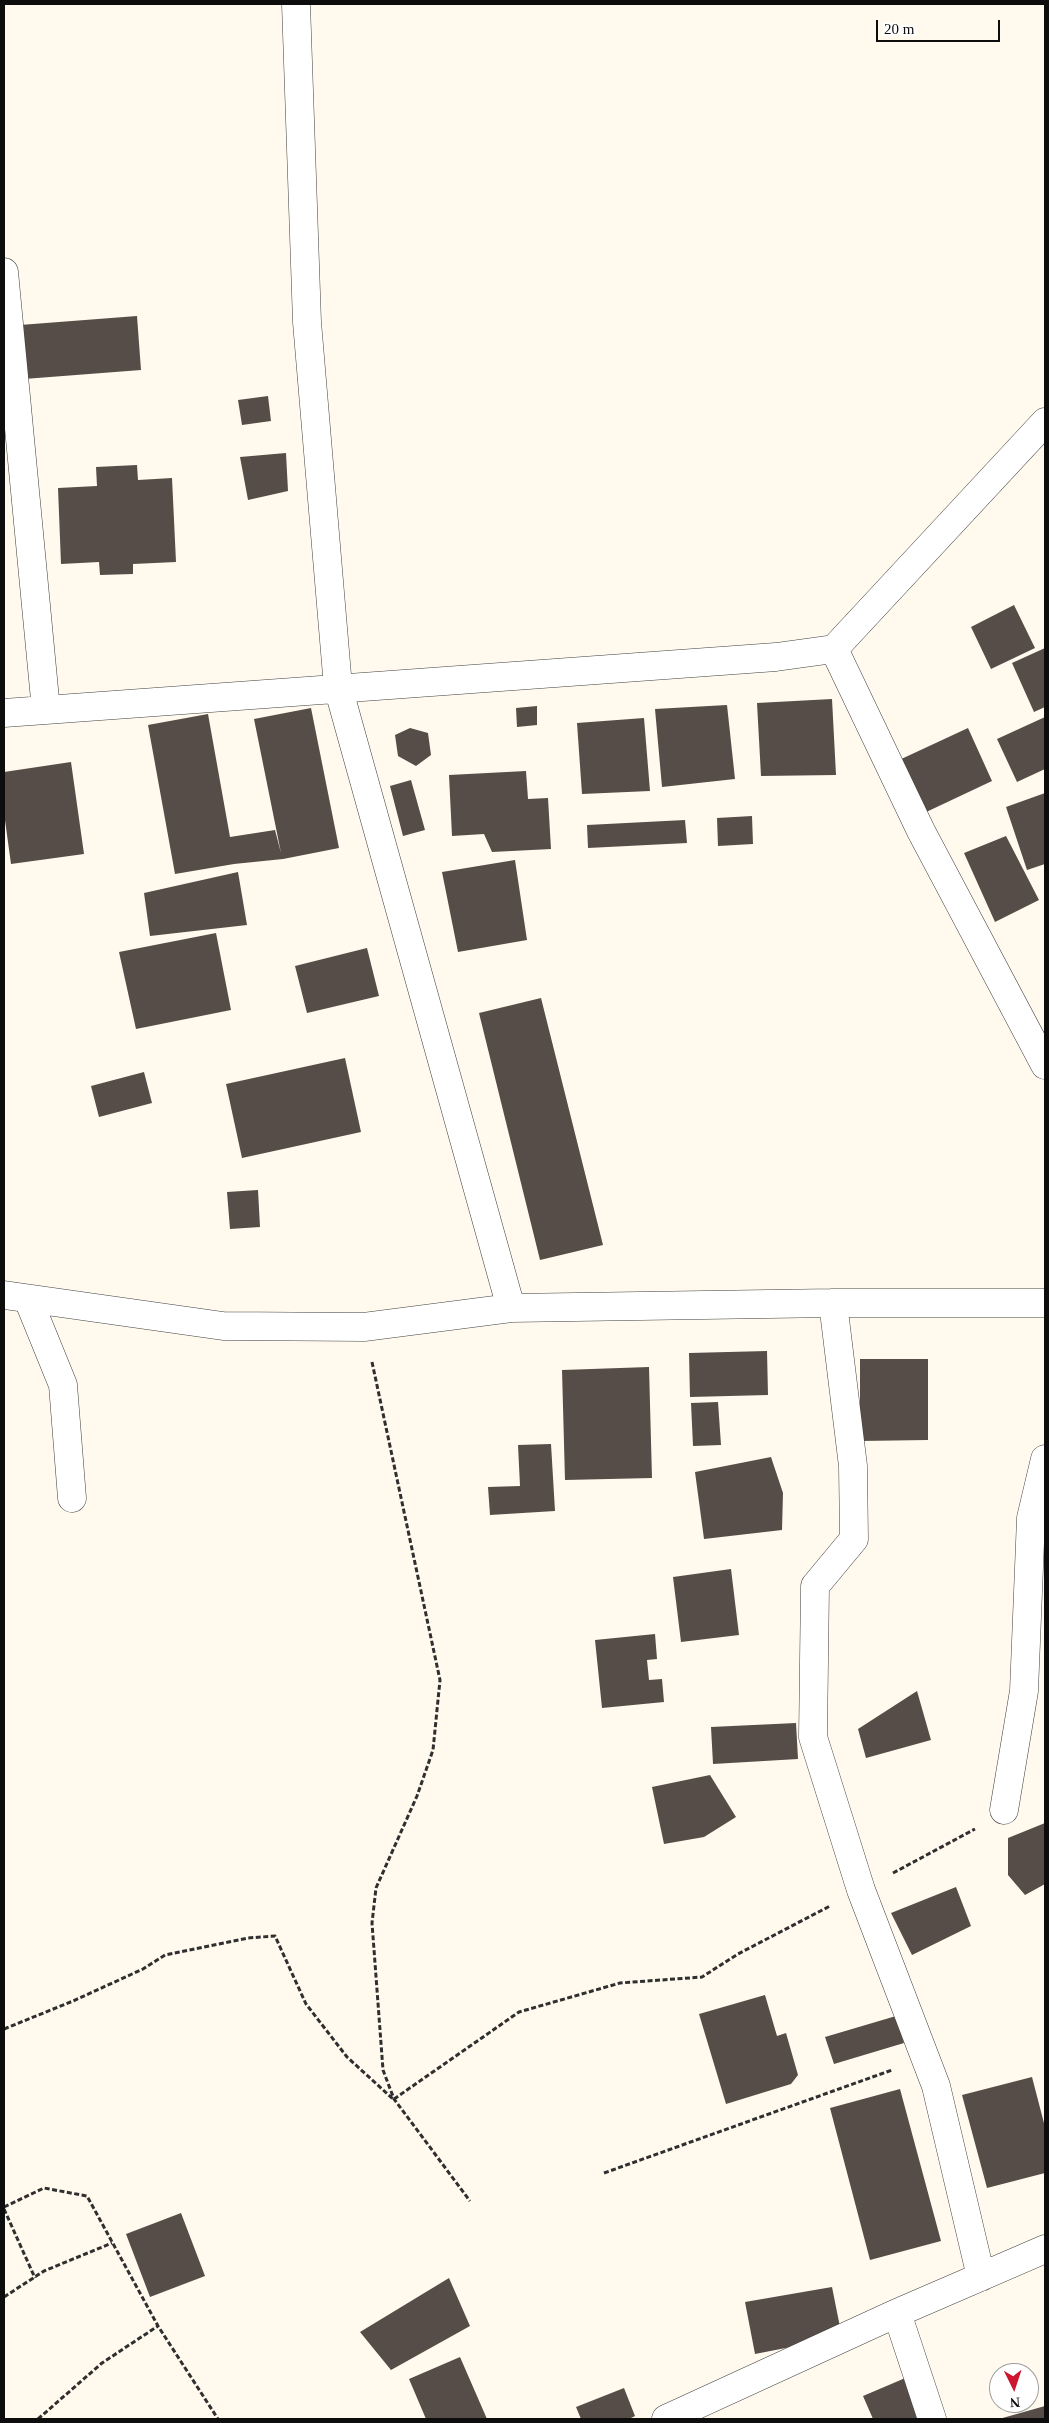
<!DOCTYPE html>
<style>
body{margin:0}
#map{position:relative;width:1049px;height:2423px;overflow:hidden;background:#fffaed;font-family:"Times New Roman",serif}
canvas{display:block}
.frame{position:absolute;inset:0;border:5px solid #0d0d0d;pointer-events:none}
.north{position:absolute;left:989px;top:2363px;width:50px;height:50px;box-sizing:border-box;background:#fff;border:1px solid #9e9e9e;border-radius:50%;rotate:176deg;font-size:14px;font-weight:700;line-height:20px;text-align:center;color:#0d0d0d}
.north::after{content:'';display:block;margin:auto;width:18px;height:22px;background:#cd1630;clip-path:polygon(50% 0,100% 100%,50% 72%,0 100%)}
.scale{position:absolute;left:876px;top:20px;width:124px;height:22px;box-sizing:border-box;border:2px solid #0d0d0d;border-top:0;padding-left:6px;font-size:15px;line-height:18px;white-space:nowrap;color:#0d0d0d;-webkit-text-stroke:4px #fff;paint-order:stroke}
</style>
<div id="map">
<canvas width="1049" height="2423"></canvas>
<div class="frame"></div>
<div class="north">N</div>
<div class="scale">20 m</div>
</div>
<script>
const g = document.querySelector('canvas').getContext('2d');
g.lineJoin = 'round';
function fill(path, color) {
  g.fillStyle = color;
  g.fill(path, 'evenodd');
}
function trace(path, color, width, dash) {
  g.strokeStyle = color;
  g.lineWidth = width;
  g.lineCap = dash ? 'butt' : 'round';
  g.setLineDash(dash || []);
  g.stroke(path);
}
fill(new Path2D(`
 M137 316 141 370 24 379 20 325Z
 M268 396 271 421 242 425 238 400Z
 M286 453 288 491 248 500 240 457Z
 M137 465 138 480 172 478 176 562 133 564V574L100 575 99 562 61 564 58 488 97 486 96 467Z
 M1014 605 1035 648 991 669 971 627Z
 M1045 648V707L1034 712 1012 663Z
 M832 699 836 775 761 776 757 703Z
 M727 705 735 779 662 787 655 709Z
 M537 706V725L517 727 516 708Z
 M311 708 339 848 283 859 234 864 175 874 148 725 208 714 230 837 275 830 281 853 254 719Z
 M1045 717V769L1017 782 997 739Z
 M644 718 650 791 582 794 577 723Z
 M410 728 428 733 431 755 416 766 398 756 395 735Z
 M968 728 992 781 922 814 897 761Z
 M71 762 84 854 11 864 4 813V772Z
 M526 771 528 799 548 798 551 849 492 852 484 834 452 836 449 775Z
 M411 780 425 830 403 836 390 786Z
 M1045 793V864L1027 870 1006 807Z
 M752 816 753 844 718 846 717 818Z
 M685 820 687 843 588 848 587 825Z
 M1006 836 1039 900 995 922 964 853Z
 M515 860 527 940 458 952 442 872Z
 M238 872 247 925 150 936 144 893Z
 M216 933 231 1010 136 1029 119 952Z
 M367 948 379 996 307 1013 295 966Z
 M541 998 603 1245 540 1260 479 1013Z
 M345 1058 361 1132 242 1158 226 1084Z
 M144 1072 152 1103 99 1117 91 1086Z
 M258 1190 260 1227 230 1229 227 1192Z
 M767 1351 768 1395 690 1397 689 1353Z
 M860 1359H928V1440L860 1441Z
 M649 1367 652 1478 565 1480 562 1370Z
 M718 1402 721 1445 693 1446 691 1403Z
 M551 1444 555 1511 490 1515 488 1487 520 1486 518 1445Z
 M771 1457 783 1493 782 1530 704 1539 695 1472Z
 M731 1569 739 1635 681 1642 673 1577Z
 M655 1634 657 1659 647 1660 649 1680 662 1679 664 1702 602 1708 595 1640Z
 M917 1691 931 1740 866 1758 858 1729Z
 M796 1723 798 1759 713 1764 711 1727Z
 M710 1775 736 1817 704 1837 664 1844 652 1787Z
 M1045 1823V1884L1025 1895 1008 1875V1838Z
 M956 1887 971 1926 912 1955 891 1913Z
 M765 1995 777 2036 786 2033 798 2075 791 2084 726 2104 699 2014Z
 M896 2016 904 2043 834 2064 825 2037Z
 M1032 2077 1045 2127V2173L987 2188 962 2095Z
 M900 2089 941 2241 870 2260 830 2108Z
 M181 2213 205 2276 150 2297 126 2234Z
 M449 2278 470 2326 391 2370 360 2332Z
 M832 2287 842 2337 755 2354 745 2302Z
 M460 2357 487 2419H426L409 2379Z
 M910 2376 928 2419H873L863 2396Z
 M624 2388 635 2416 629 2419H581L576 2407Z
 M1045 2406V2419H999Z`), '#574d48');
const street = new Path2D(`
 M4 272 46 710
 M834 649 921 831 1045 1065
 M4 713 776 657 834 649 1045 422
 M4 1295 223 1326 364 1327 511 1308 338 687 307 322 296 4
 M28 1299 63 1385 72 1498
 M833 1303 853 1466 854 1539 815 1586 813 1737 861 1890 936 2086 981 2277
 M511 1308 833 1303H1045
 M1004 1810 1024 1691 1031 1518 1045 1459
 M897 2313 932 2419
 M666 2419 897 2313 1045 2249`);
trace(street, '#404040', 29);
trace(new Path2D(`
 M372 1362 440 1680 433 1750 417 1796 376 1888 372 1923 383 2070 394 2099 470 2201
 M893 1873 975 1829
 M4 2029 73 2001 143 1969 165 1955 248 1938 275 1936 306 2004 347 2057 393 2099
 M394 2099 519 2012 620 1983 702 1977 738 1954 830 1906
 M604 2173 892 2070
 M4 2207 44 2188 87 2196 158 2326 218 2419
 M4 2209 35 2278
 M4 2297 44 2271 112 2243
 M38 2419 102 2363 158 2326`), '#2f2f2f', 3, [5, 2.5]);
trace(street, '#fff', 28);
</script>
